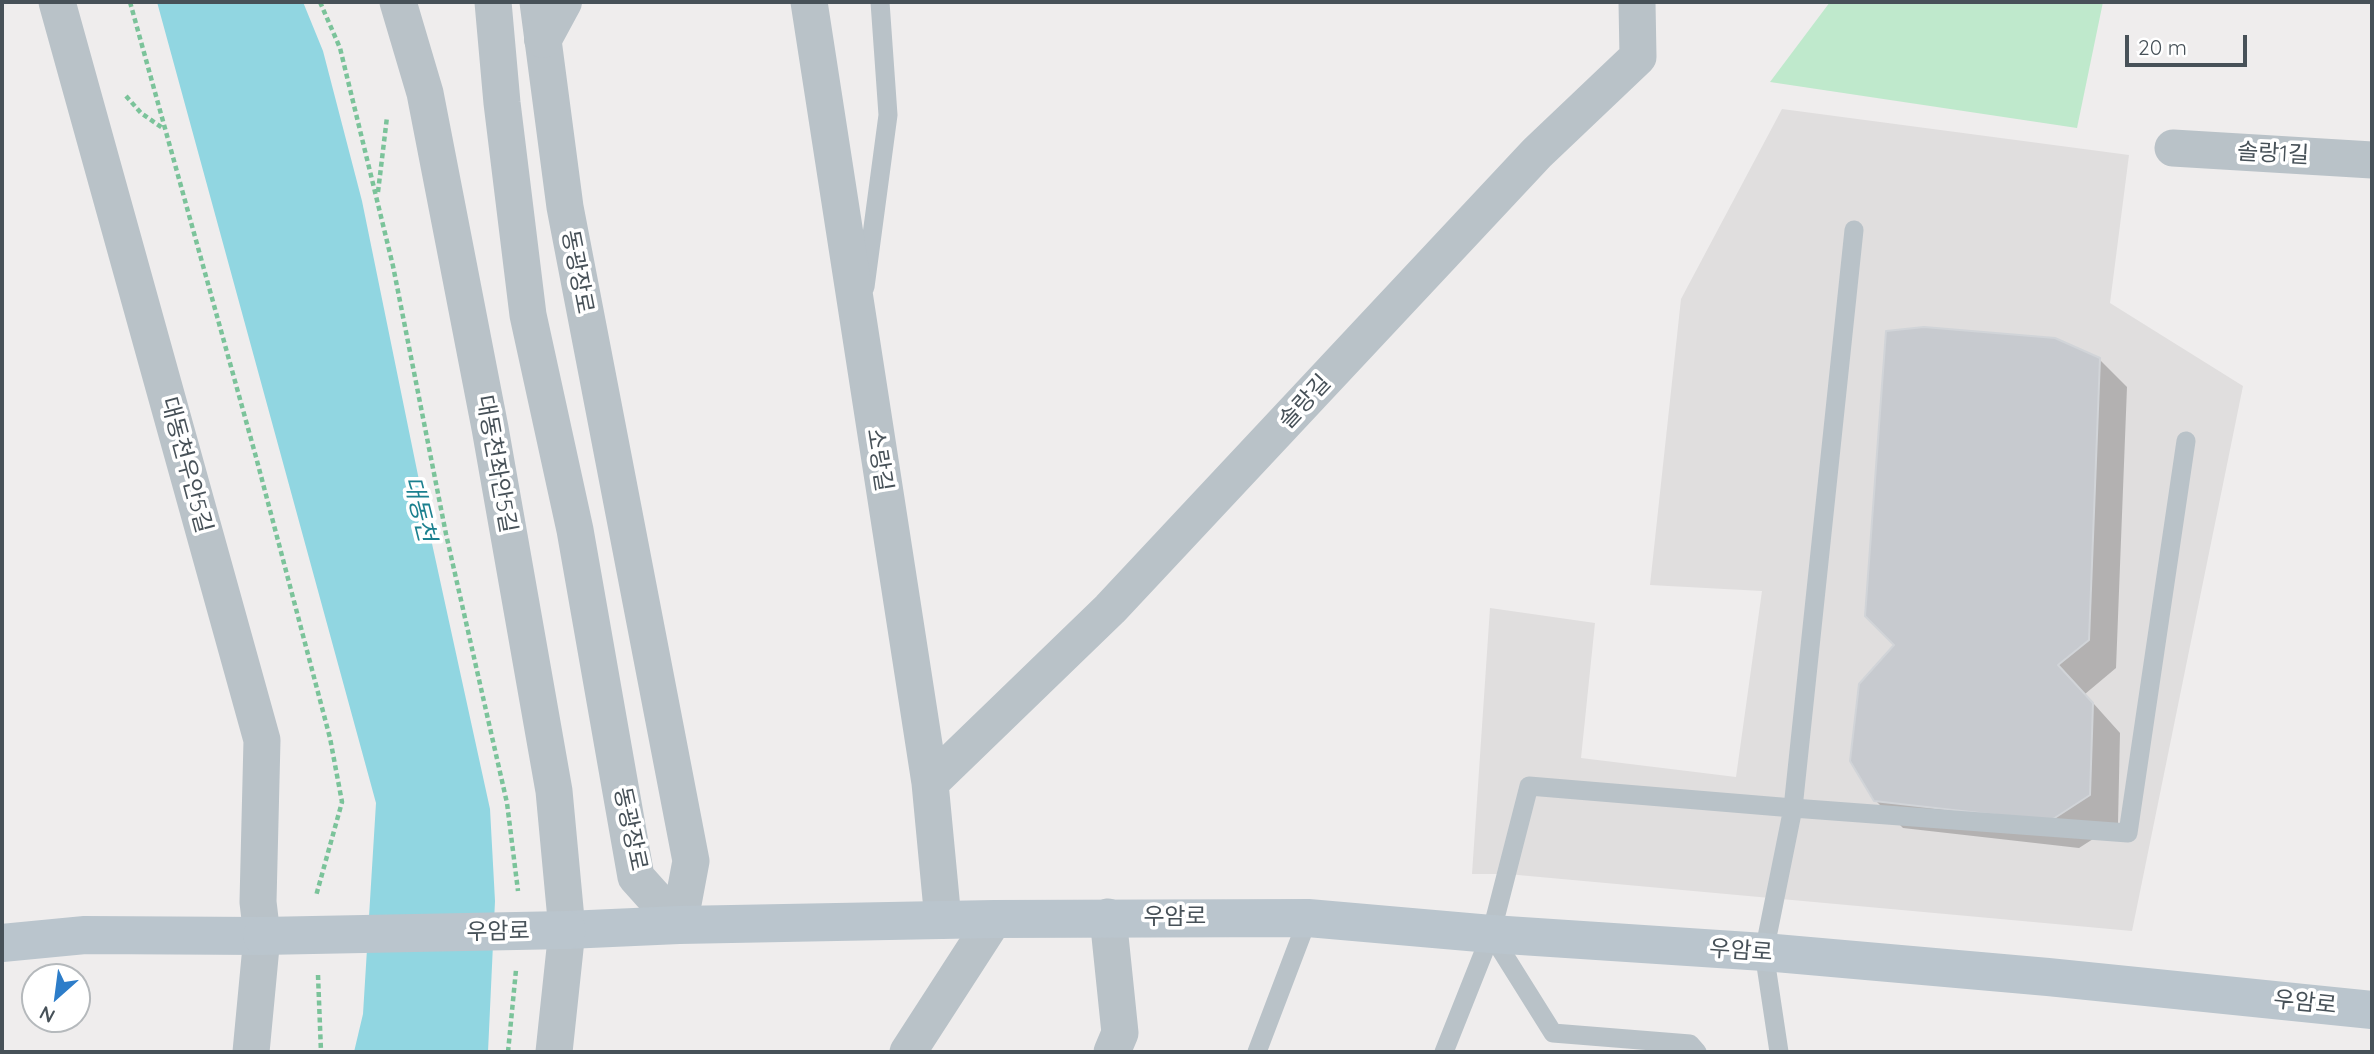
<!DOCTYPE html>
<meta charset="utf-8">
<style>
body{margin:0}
#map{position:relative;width:2374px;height:1054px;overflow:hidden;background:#efeded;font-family:Quicksand,sans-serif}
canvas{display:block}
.frame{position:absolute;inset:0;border:4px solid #475158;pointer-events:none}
.north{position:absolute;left:21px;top:963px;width:70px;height:70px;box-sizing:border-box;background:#fff;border:2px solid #b5b9bc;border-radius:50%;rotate:208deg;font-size:19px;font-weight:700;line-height:28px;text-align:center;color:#475158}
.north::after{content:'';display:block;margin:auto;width:24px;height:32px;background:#2d7dc9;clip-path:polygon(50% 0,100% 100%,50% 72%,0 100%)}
.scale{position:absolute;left:2125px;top:35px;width:122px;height:32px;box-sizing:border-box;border:4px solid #475158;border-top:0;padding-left:9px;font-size:21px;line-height:24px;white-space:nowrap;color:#475158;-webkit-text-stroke:5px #fff;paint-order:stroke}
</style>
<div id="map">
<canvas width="2374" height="1054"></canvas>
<div class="frame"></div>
<div class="north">N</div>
<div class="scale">20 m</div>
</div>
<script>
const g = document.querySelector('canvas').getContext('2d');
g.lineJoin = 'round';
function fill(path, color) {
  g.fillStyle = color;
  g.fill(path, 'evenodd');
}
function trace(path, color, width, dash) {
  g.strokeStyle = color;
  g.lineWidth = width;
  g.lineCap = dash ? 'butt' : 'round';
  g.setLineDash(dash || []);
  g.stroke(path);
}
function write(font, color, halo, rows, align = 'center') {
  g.font = font + ' Quicksand,"Noto Sans KR",sans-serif';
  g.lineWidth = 7;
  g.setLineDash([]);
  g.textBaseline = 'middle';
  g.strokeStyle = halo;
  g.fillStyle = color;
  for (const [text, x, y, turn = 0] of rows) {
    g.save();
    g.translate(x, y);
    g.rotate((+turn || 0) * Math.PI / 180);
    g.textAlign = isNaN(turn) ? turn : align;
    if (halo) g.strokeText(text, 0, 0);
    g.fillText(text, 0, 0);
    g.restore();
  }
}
fill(new Path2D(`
 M1782 109 2129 155 2110 303 2243 386 2132 931 1507 874H1472L1490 608 1595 623 1581 758 1736 777 1762 591 1650 585 1681 299Z`), '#e0dede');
fill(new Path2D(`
 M1830 2H2103L2077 128 1770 82Z`), '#bfe9cc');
fill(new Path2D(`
 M157 2H303L323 51 362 201 431 539 490 809 495 901 488 1052H354L363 1014 376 803Z`), '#91d6e1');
fill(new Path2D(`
 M2099 359 2127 387 2116 668 2085 694 2120 733 2118 823 2079 848 1903 828 1875 800 1896 645Z`), '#0003');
const building = new Path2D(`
 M1924 327 2055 338 2100 358 2089 640 2058 665 2093 703 2090 795 2050 821 1874 801 1850 761 1859 684 1894 645 1865 616 1886 331Z`);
fill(building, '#c7cacf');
trace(building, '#d1d4d8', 2);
trace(new Path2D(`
 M130 2 256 457 330 738 342 802 316 896
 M320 2 340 48 393 266 446 534 507 803 518 891
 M126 96 141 113 164 129
 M378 192 387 117
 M318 975 321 1052
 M508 1052 516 970`), '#7bc39a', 4.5, [5, 3.5]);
trace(new Path2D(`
 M865 287 888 115 880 2
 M1491 934 1553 1033 1690 1044 1697 1052
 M1257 1052 1308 918
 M1444 1052 1491 934 1529 786 1793 808 1854 230
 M1779 1052 1764 952 1793 808 2128 833 2186 441`), '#b9c2c8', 19);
trace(new Path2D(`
 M57 2 262 740 258 902 262 936 251 1052
 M398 2 425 93 490 428 554 791 567 930 554 1052
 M493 2 502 103 528 315 575 530 636 877 679 925
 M538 2 565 207 691 861 679 925
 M809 2 930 783 943 920
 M2173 148 2372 160
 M930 783 1110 609 1537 153 1638 57 1637 2
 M1108 917 1120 1033 1112 1052
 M908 1052 994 919`), '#b9c2c8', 37);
trace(new Path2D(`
 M543 39 563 2`), '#b9c2c8', 38);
trace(new Path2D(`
 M567 930 679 925 994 919 1308 918 1491 934 1764 952 2048 977 2372 1010
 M2 943 85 935 262 936`), '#bac5cd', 38);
trace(new Path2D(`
 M262 936 567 930`), '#bac5cd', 38);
write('23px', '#475158', '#fff', [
 ["솔랑1길",2273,154,3],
 ["동광장로",577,272,79],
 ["솔랑길",1305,402,-47],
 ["소랑길",879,460,81],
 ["대동천좌안5길",496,464,80],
 ["대동천우안5길",186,465,75],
 ["동광장로",630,829,78],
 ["우암로",1175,917],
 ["우암로",498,932,-1],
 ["우암로",1741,951,4],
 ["우암로",2305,1003,6]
]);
write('italic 24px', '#1b808f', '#fff', [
 ["대동천",419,509,76]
]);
</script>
